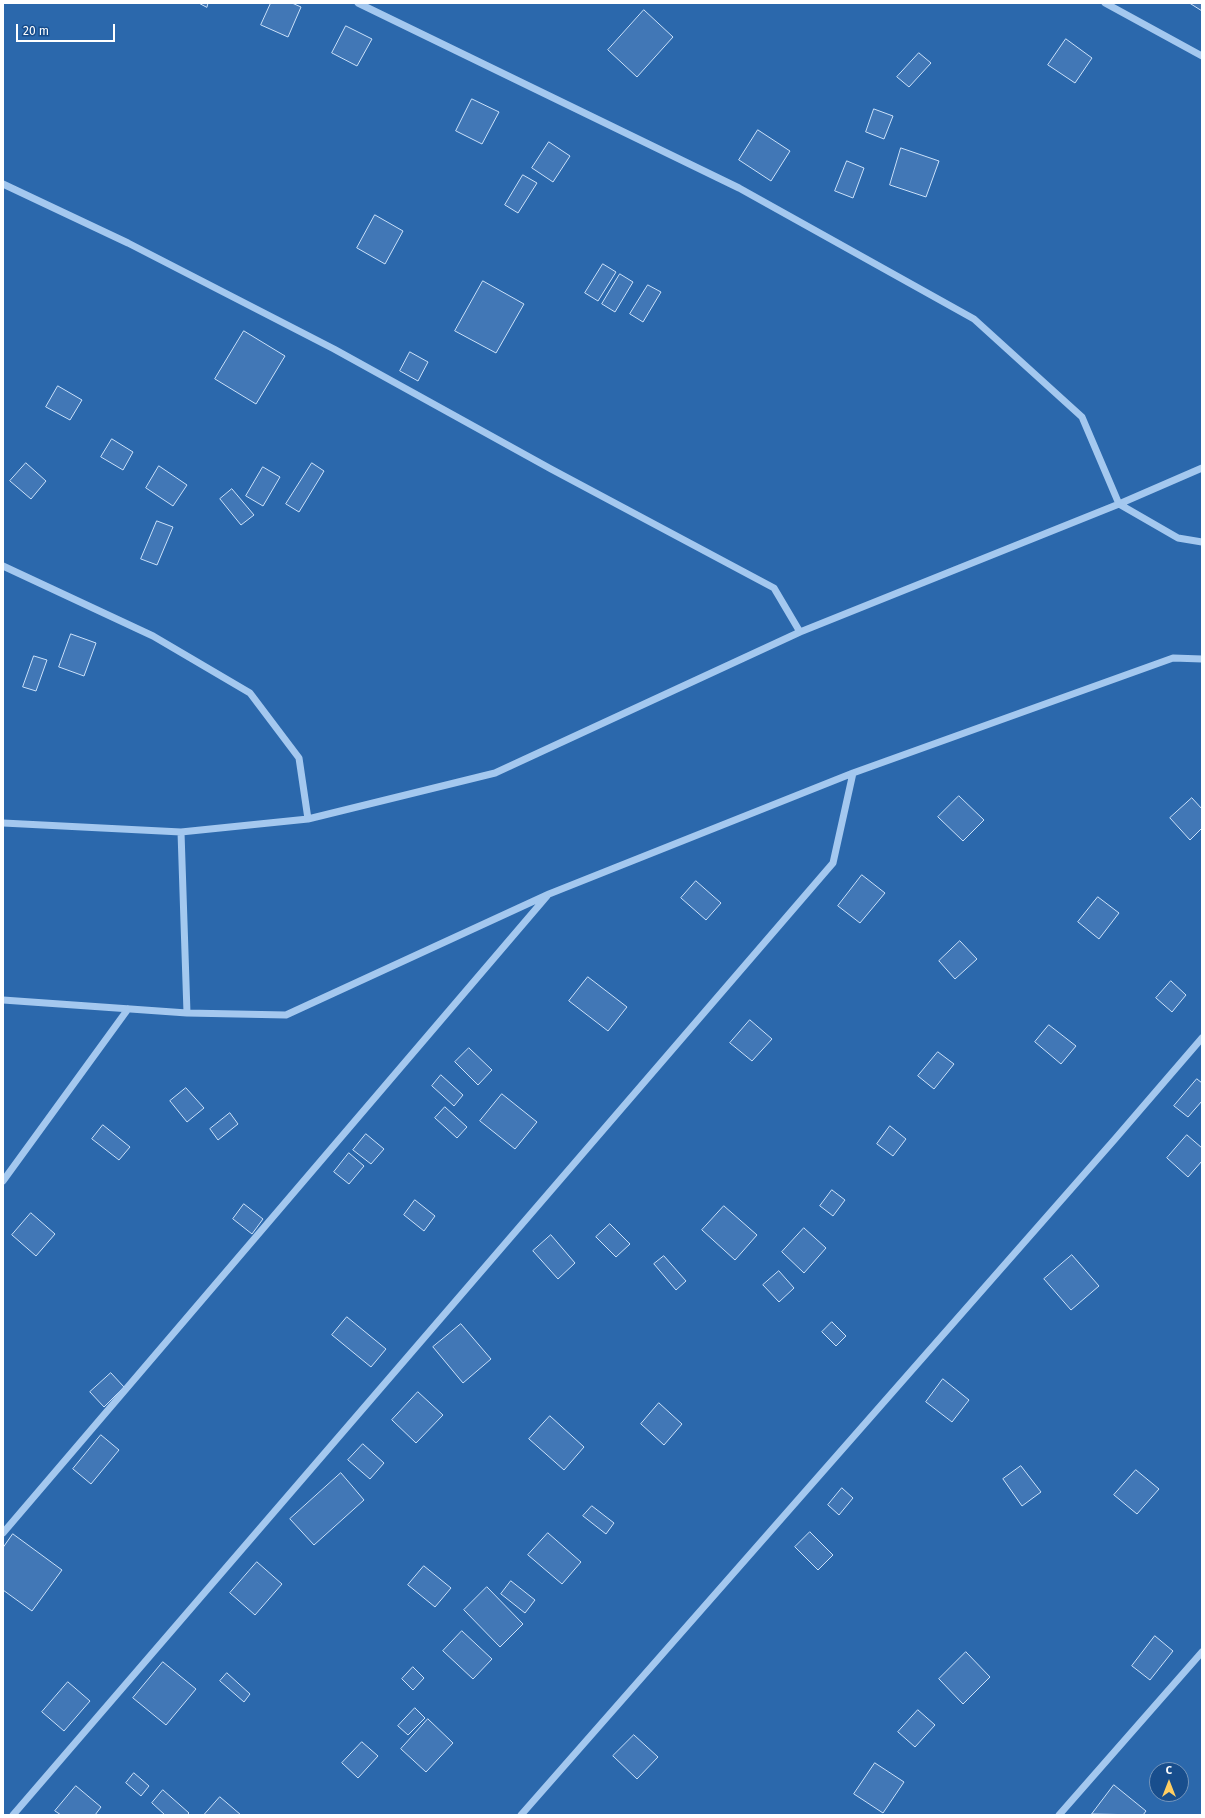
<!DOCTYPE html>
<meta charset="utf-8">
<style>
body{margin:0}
#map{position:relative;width:1205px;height:1818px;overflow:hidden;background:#184e8d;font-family:"Fira Sans",sans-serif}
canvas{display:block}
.frame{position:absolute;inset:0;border:4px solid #fff;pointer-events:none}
.north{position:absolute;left:1149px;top:1762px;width:40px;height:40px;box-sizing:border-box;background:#184e8d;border:1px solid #7495bb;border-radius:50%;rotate:0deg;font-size:11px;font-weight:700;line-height:16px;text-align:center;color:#fff}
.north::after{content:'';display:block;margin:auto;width:14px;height:18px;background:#ffce62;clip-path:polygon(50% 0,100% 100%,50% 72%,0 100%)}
.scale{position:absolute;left:16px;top:24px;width:99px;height:18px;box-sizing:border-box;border:2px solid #fff;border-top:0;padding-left:5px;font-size:12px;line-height:14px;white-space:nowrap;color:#fff;-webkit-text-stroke:3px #184e8d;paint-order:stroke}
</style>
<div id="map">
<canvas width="1205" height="1818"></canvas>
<div class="frame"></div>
<div class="north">С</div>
<div class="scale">20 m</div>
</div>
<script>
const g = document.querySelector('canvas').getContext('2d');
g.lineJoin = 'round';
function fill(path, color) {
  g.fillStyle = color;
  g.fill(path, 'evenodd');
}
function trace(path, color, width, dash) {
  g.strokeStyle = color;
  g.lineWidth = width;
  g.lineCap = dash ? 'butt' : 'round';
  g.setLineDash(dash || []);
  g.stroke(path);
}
fill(new Path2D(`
 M3 3H1202V1815H3ZM1157 1770H1181V1794H1157Z`), '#2b68ac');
const building = new Path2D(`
 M199 3H208L207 7Z
 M271 3H292L301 7 288 37 261 25Z
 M1192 3H1202V11L1191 4Z
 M644 10 673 37 637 77 608 50Z
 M346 26 372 39 357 66 332 53Z
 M1066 39 1092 58 1075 83 1048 65Z
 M919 53 931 63 909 87 897 77Z
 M472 99 499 112 482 144 456 131Z
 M874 109 893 116 884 139 866 132Z
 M758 130 790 151 771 181 739 160Z
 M549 142 570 156 553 182 532 168Z
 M901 148 939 161 926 197 890 185Z
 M847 161 864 168 853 198 835 191Z
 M523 175 537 183 518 213 505 205Z
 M375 215 403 231 385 264 357 248Z
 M603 264 616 272 598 301 585 293Z
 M620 274 633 282 615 312 602 304Z
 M483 281 524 304 496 353 455 331Z
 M648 285 661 292 643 322 630 314Z
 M244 331 285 356 256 404 215 379Z
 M410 352 428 362 418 381 400 371Z
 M58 386 82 400 70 420 46 407Z
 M112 439 133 452 123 470 101 457Z
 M26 463 46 481 31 499 10 481Z
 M312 463 324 471 299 512 286 504Z
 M159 466 187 485 173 506 146 488Z
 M263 467 280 477 263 506 246 496Z
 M232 489 254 515 241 525 220 499Z
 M157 521 173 527 157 565 141 559Z
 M71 634 96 643 84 676 59 667Z
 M34 656 47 660 36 691 23 687Z
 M959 796 984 820 963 841 938 817Z
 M1192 798 1202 809V828L1190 840 1170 818Z
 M862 875 885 893 860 923 838 906Z
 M696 881 721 903 706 920 681 898Z
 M1098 897 1119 913 1099 939 1078 922Z
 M960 941 977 959 955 979 939 961Z
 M588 977 627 1007 608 1031 569 1001Z
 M1171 981 1186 995 1172 1012 1156 998Z
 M750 1020 772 1039 752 1061 730 1043Z
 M1049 1025 1076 1046 1061 1064 1035 1042Z
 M469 1048 492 1070 478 1085 455 1062Z
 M938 1052 954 1064 934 1089 918 1076Z
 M441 1075 463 1095 454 1106 432 1086Z
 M1197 1079 1202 1083V1101L1188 1117 1174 1106Z
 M186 1088 204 1108 187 1122 170 1101Z
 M502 1094 537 1122 515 1149 480 1121Z
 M445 1107 467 1127 457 1138 435 1118Z
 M230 1113 238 1124 218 1140 210 1129Z
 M103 1125 130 1147 119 1160 92 1139Z
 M890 1126 906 1139 893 1156 877 1144Z
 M366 1134 384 1149 371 1164 353 1150Z
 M1187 1135 1202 1148V1161L1188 1177 1167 1158Z
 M349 1153 364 1166 349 1184 334 1172Z
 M832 1190 845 1200 833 1216 820 1206Z
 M415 1200 435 1216 424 1231 404 1215Z
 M244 1204 263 1219 252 1234 233 1219Z
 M724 1206 757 1235 735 1260 702 1230Z
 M31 1213 55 1234 36 1256 12 1235Z
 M610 1224 630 1244 616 1257 596 1237Z
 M804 1228 826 1248 804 1273 782 1252Z
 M551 1235 575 1263 558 1279 533 1251Z
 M1072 1255 1099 1286 1071 1310 1044 1279Z
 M664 1256 686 1281 676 1290 654 1264Z
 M779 1271 794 1288 779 1302 763 1285Z
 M347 1317 386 1349 371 1367 332 1335Z
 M832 1322 846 1336 836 1346 822 1332Z
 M461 1324 491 1359 463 1383 433 1347Z
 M111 1373 124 1387 104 1407 90 1392Z
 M943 1379 969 1400 952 1422 926 1402Z
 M418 1392 443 1415 416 1443 392 1420Z
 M659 1403 682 1424 664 1445 641 1424Z
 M550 1416 584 1447 564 1470 529 1439Z
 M101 1435 119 1450 91 1484 73 1469Z
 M363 1444 384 1463 370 1479 348 1460Z
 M1021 1466 1041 1492 1022 1506 1003 1479Z
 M1136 1470 1159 1489 1137 1514 1114 1495Z
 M341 1473 364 1500 314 1545 290 1519Z
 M842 1488 853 1498 839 1515 828 1505Z
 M592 1506 614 1523 606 1534 583 1516Z
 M810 1532 833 1555 818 1570 795 1547Z
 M548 1533 581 1562 562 1584 528 1555Z
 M13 1534 62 1570 32 1611 3 1590V1548Z
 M257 1562 282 1584 255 1615 230 1593Z
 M424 1566 451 1588 435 1607 408 1585Z
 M511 1581 535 1600 525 1613 501 1594Z
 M487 1587 523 1624 500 1647 464 1610Z
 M462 1631 492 1659 473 1679 443 1651Z
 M1155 1636 1173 1651 1150 1680 1132 1666Z
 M966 1652 990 1677 963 1704 939 1679Z
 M163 1662 196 1689 166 1725 133 1698Z
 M413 1667 424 1678 413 1690 402 1679Z
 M227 1673 250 1694 244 1702 220 1681Z
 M68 1682 90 1701 64 1731 42 1712Z
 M415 1708 425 1718 408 1735 398 1726Z
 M918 1710 935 1725 915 1747 898 1732Z
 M428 1719 453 1743 426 1772 401 1749Z
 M634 1735 658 1757 637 1779 613 1756Z
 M362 1742 378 1756 358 1778 342 1763Z
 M875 1763 904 1782 883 1813 854 1794Z
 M134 1773 149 1786 141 1796 126 1783Z
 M1114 1785 1146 1811 1143 1815 1092 1814Z
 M76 1786 101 1807 95 1815H61L55 1811Z
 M163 1790 189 1813 187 1815H165L152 1803Z
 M220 1797 241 1815H204Z`);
fill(building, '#4177b6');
trace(building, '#cae1fa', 1);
trace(new Path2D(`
 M358 3 739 188 974 319 1082 417 1119 504 1178 538 1202 542
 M1105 3 1202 56
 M3 184 128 243 334 349 551 469 774 588 800 632
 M3 566 153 636 250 693 299 758 308 819
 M3 823 181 832 308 819 495 773 800 632 1119 504 1202 468
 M3 1000 187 1013 181 832
 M187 1013 286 1015 549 894 853 773 1173 658 1202 659
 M3 1181 128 1009
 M3 1533 547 896
 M13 1815 833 863 853 773
 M521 1815 1115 1139 1202 1038
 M1059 1815 1202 1652`), '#a4c8ef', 7);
</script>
